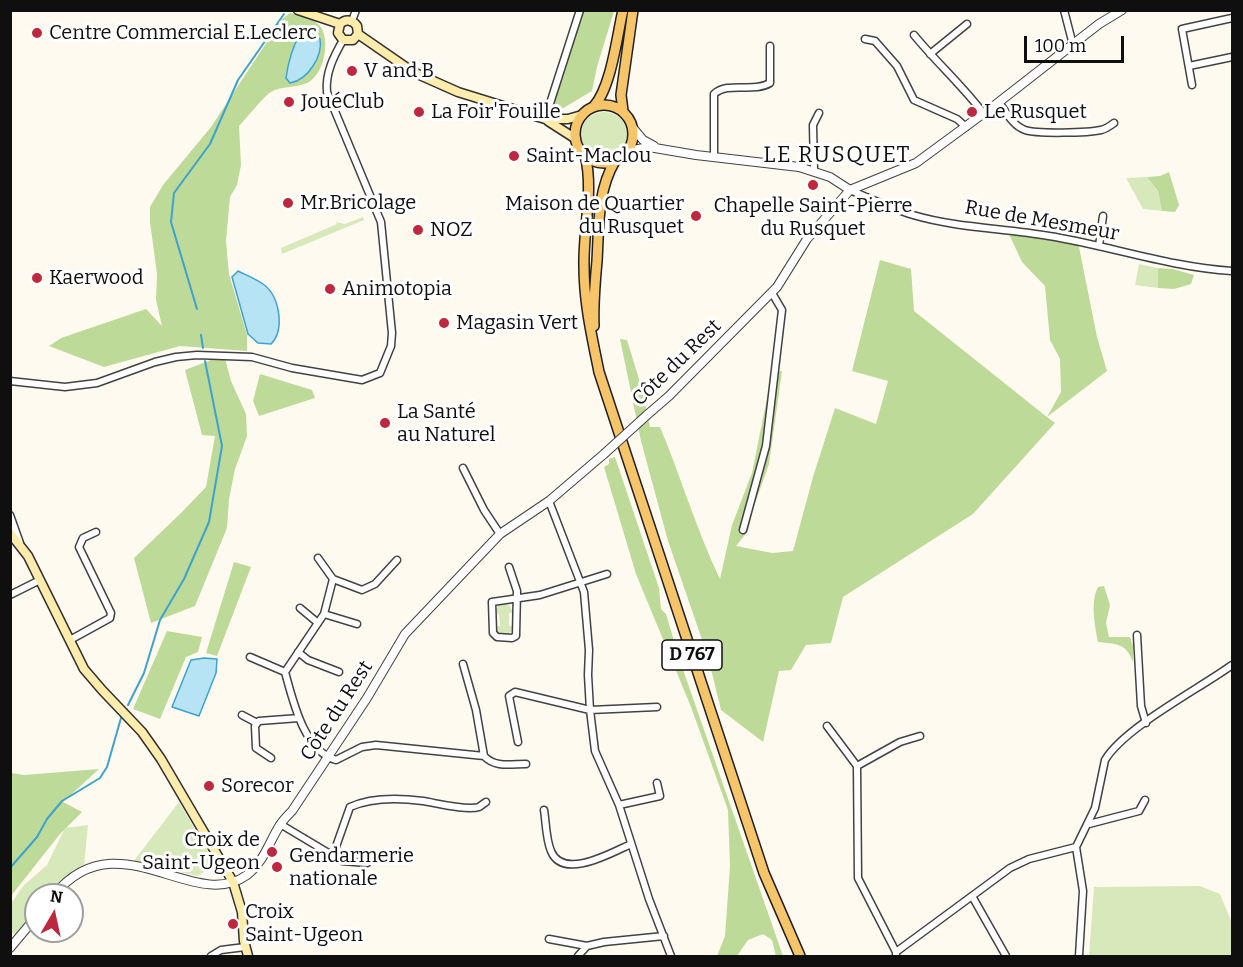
<!DOCTYPE html>
<meta charset="utf-8">
<style>
body{margin:0}
#map{position:relative;width:1243px;height:967px;overflow:hidden;background:#fffaf0;font-family:Bitter,serif}
canvas{display:block}
.frame{position:absolute;inset:0;border:12px solid #0f0f0f;pointer-events:none}
.north{position:absolute;left:24px;top:883px;width:60px;height:60px;box-sizing:border-box;background:#fff;border:2px solid #9f9f9f;border-radius:50%;rotate:9deg;font-size:16px;font-weight:700;line-height:24px;text-align:center;color:#0f0f0f}
.north::after{content:'';display:block;margin:auto;width:21px;height:27px;background:#bd283e;clip-path:polygon(50% 0,100% 100%,50% 72%,0 100%)}
.scale{position:absolute;left:1024px;top:36px;width:100px;height:27px;box-sizing:border-box;border:3px solid #0f0f0f;border-top:0;padding-left:8px;font-size:18px;line-height:21px;white-space:nowrap;color:#0f0f0f;-webkit-text-stroke:4px #fff;paint-order:stroke}
</style>
<div id="map">
<canvas width="1243" height="967"></canvas>
<div class="frame"></div>
<div class="north">N</div>
<div class="scale">100 m</div>
</div>
<script>
const g = document.querySelector('canvas').getContext('2d');
g.lineJoin = 'round';
function fill(path, color) {
  g.fillStyle = color;
  g.fill(path, 'evenodd');
}
function trace(path, color, width, dash) {
  g.strokeStyle = color;
  g.lineWidth = width;
  g.lineCap = dash ? 'butt' : 'round';
  g.setLineDash(dash || []);
  g.stroke(path);
}
function write(font, color, halo, rows, align = 'center') {
  g.font = font + ' Bitter,serif';
  g.lineWidth = 6;
  g.setLineDash([]);
  g.textBaseline = 'middle';
  g.strokeStyle = halo;
  g.fillStyle = color;
  for (const [text, x, y, turn = 0] of rows) {
    g.save();
    g.translate(x, y);
    g.rotate((+turn || 0) * Math.PI / 180);
    g.textAlign = isNaN(turn) ? turn : align;
    if (halo) g.strokeText(text, 0, 0);
    g.fillText(text, 0, 0);
    g.restore();
  }
}
fill(new Path2D(`
 M581 135a23 23 0 1 1 46 0a23 23 0 1 1-46 0Z
 M1147 177 1158 191 1162 211 1143 209 1126 178Z
 M363 217 364 220 282 254 281 248 337 224 336 222 345 224Z
 M1139 264 1158 268V288L1135 285Z
 M501 604 509 605 514 613H509V626H514L512 631 507 635H499L495 626H500L499 614 494 613 495 609Z
 M179 802 214 862 213 866 198 876 133 862Z
 M88 825 84 867 59 882 49 895H36V911L16 937 12 932 10 905 23 886 47 865 65 828Z
 M1200 886 1220 894 1232 923V956H1089L1094 887Z`), '#d7e9ba');
fill(new Path2D(`
 M580 11H614L597 67 592 91 545 119Z
 M290 13C299 16 314 18 320 26 331 40 324 76 307 83 296 88 281 86 271 92 263 97 247 118 239 126L241 165 237 185 230 197 226 241 229 274 247 335V351L180 346 104 367 49 346 61 338 146 309 162 326 156 300 157 274 150 222V207L163 185 211 127 282 19Z
 M1169 172 1179 205 1175 212 1162 211 1158 191 1147 177 1160 176Z
 M1007 230 1078 242 1097 337 1107 371 1047 417 1055 423 973 514 843 597 831 643 806 645 791 670 779 671 763 742 721 710 708 657 668 541 641 441 620 339 627 340 642 389 650 427H660C681 477 696 529 720 579L732 525 752 473 772 373 782 371 769 464 753 509 748 531 736 546 772 553 793 551 813 477 835 408 876 424 888 381 852 371 880 260 911 269 914 311 1047 417 1061 392 1060 359 1050 340 1045 286 1022 262Z
 M1158 268 1173 269 1194 275 1191 284 1174 289 1158 288Z
 M224 355 231 381 246 414 247 436 235 469 229 499 227 528 195 606 151 623 134 558 182 512 206 487 215 436 202 435 185 370Z
 M260 374 312 390 315 398 259 416 253 401Z
 M615 457 659 588 661 609 666 614 680 661 783 956H776L772 940 763 934 748 940 737 956H717L725 936 730 866 728 810 691 707 636 574 604 467 609 464V459Z
 M234 562 251 567 217 656 206 653Z
 M1104 586 1110 605 1106 623 1109 637H1130L1133 646V662C1126 643 1117 644 1098 642 1095 626 1090 602 1098 587Z
 M167 631 202 637 198 652 186 657 160 719 133 709Z
 M99 769 63 802 82 812 60 834 11 896V773L24 775Z`), '#bdda99');
const water = new Path2D(`
 M312 33 320 39C323 56 308 80 290 83L286 78C288 63 292 48 300 34Z
 M238 271C246 275 256 279 263 284 280 296 285 330 271 344L258 343 248 334 232 277Z
 M204 658 217 659 216 673 199 716 172 707 191 660Z`);
fill(water, '#b6e4f5');
trace(water, '#3da2cc', 1.5);
trace(new Path2D(`
 M197 309 171 222 174 193 210 144 238 80 284 14
 M201 335 203 348
 M128 705 144 673 160 620 184 579 209 522 222 446 205 361
 M10 868 37 837 47 819 62 801 100 778 107 767 121 718`), '#3da2cc', 2);
const minor = new Path2D(`
 M1064 10 1073 45
 M352 21 356 10
 M914 35C936 62 962 85 984 114
 M865 39 875 41 897 66 914 100 957 119 966 127
 M930 54 967 24
 M1189 66 1232 57
 M1192 85 1182 29 1232 18
 M999 102C1006 112 1013 126 1025 130 1036 134 1088 133 1101 130 1106 129 1110 126 1114 123
 M545 119 580 10
 M714 157V94C728 81 753 93 770 83V46
 M814 170 813 125 819 113
 M850 190C871 199 891 208 913 215 957 228 1004 228 1049 236 1111 246 1169 267 1232 271
 M1099 246 1103 216
 M10 381 65 387 97 383 155 362 176 357 197 355 252 357 292 368 362 380 380 373 391 346 392 333 381 222 327 92C325 73 334 56 343 40
 M463 468 484 510 500 534
 M549 501 584 592 589 650 588 675 590 710 595 751 619 805 649 899 671 956
 M10 515 20 543
 M743 530 766 446 782 310 772 293
 M318 558 333 579 324 614 285 672C293 701 304 751 336 760L362 747 376 745 484 756C495 768 511 764 526 764
 M509 567 517 591 516 636 512 638 497 637 493 633 492 602 540 595 607 574
 M333 579 362 590 375 584 397 560
 M10 595 40 580
 M300 608 318 623
 M324 614 357 624
 M1137 635 1141 706 1146 723
 M70 640 110 618 111 613 79 547 83 538 96 532
 M298 652 308 660 339 672
 M250 657 285 672
 M463 664 476 710 484 756
 M242 715 257 723
 M827 726 857 766 858 878 896 952
 M518 742 509 696 515 692 590 710 657 707
 M271 758 256 748 255 726 259 721 299 718
 M857 766 900 742 920 736
 M619 805 660 796 657 783
 M544 810C546 822 546 840 551 851 563 881 613 852 631 844
 M280 824 342 861 367 863
 M1089 824 1139 811 1145 800
 M333 855 350 807C372 797 400 798 423 801 436 803 467 811 479 807 479 807 486 802 486 802
 M972 896 1006 956
 M549 939 587 946 604 942 664 936
 M211 956 221 950 245 947
 M578 956 587 946
 M896 956V952L1010 868 1029 859 1076 847
 M1079 956 1083 891 1076 847 1095 808 1105 760C1125 727 1199 689 1232 665`);
const tertiary = new Path2D(`
 M633 128 643 140 654 146
 M628 151 649 147 696 155 799 167 830 177 850 190
 M647 415 669 396 777 287 807 239 850 190 916 163 999 102 1099 24 1122 10
 M54 895C118 817 193 914 247 875 264 862 269 842 280 825 283 820 288 815 292 811L367 698 405 634 500 534 549 501 604 454
 M10 948 36 917`);
const secondary = new Path2D(`
 M298 10 340 24
 M340 24 338 33 343 40H353L358 34
 M340 24C345 19 352 19 357 26L358 34
 M358 34 413 72 458 92 545 119H568L582 115
 M548 121 576 139
 M10 533 28 556 84 669 102 690 142 732 161 759 233 882 242 912 244 941 248 956`);
const primary = new Path2D(`
 M575 134a29 29 0 1 1 58 0a29 29 0 1 1-58 0Z
 M594 106C611 88 617 36 623 10
 M623 111 621 95 633 10
 M585 155C594 190 583 230 584 266 584 303 592 337 599 372L764 873 800 956
 M594 326C593 304 595 283 597 261 599 227 597 191 615 161`);
trace(minor, '#424242', 9);
trace(tertiary, '#424242', 10);
trace(secondary, '#313131', 11);
trace(primary, '#202020', 12);
trace(minor, '#fff', 6);
trace(tertiary, '#fff', 8);
trace(secondary, '#feecac', 8);
trace(primary, '#f7c569', 9);
const tertiaryBridge = new Path2D(`
 M604 454 647 415`);
trace(tertiaryBridge, '#424242', 10, []);
trace(tertiaryBridge, '#fff', 8);
for (const [x, y, r, color] of [
 [37,33,6,"#bd283e"],
 [352,71,6,"#bd283e"],
 [289,102,6,"#bd283e"],
 [419,112,6,"#bd283e"],
 [972,112,6,"#bd283e"],
 [514,156,6,"#bd283e"],
 [813,185,6,"#bd283e"],
 [288,203,6,"#bd283e"],
 [696,216,6,"#bd283e"],
 [418,230,6,"#bd283e"],
 [37,278,6,"#bd283e"],
 [330,289,6,"#bd283e"],
 [444,323,6,"#bd283e"],
 [385,423,6,"#bd283e"],
 [209,786,6,"#bd283e"],
 [272,852,6,"#bd283e"],
 [277,867,6,"#bd283e"],
 [233,924,6,"#bd283e"]
]) {
  const dot = new Path2D();
  dot.arc(x, y, r, 0, 2 * Math.PI);
  g.fillStyle = color;
  g.fill(dot);
  trace(dot, '#fff', 2);
}
for (const [x, y, w] of [
 [692,655,60]
]) {
  const box = new Path2D();
  box.roundRect(x - w / 2, y - 15, w, 30, 4.5);
  g.fillStyle = '#fff';
  g.fill(box);
  trace(box, '#0f0f0f', 1.5);
}
write('bold 18px', '#0f0f0f', null, [
 ["D 767",692,655]
]);
write('20px', '#0f0f0f', '#fff', [
 ["Centre Commercial E.Leclerc",49,33],
 ["V and B",364,71],
 ["JouéClub",301,102],
 ["La Foir'Fouille",431,112],
 ["Le Rusquet",984,112],
 ["Saint-Maclou",526,156],
 ["Mr.Bricolage",300,203],
 ["Maison de Quartier",684,204,"right"],
 ["du Rusquet",684,227,"right"],
 ["Chapelle Saint-Pierre",813,206,"center"],
 ["du Rusquet",813,229,"center"],
 ["NOZ",430,230],
 ["Kaerwood",49,278],
 ["Animotopia",342,289],
 ["Magasin Vert",456,323],
 ["La Santé",397,412],
 ["au Naturel",397,435],
 ["Sorecor",221,786],
 ["Croix de",260,840,"right"],
 ["Saint-Ugeon",260,863,"right"],
 ["Gendarmerie",289,856],
 ["nationale",289,879],
 ["Croix",245,912],
 ["Saint-Ugeon",245,935]
], 'left');
write('20px', '#0f0f0f', '#fff', [
 ["Rue de Mesmeur",1042,221,10],
 ["Côte du Rest",677,363,-44],
 ["Côte du Rest",337,711,-57]
]);
g.letterSpacing = '1.5px';
write('22px', '#0f0f0f', '#fff', [
 ["LE RUSQUET",837,156]
]);
g.letterSpacing = '0px';
</script>
